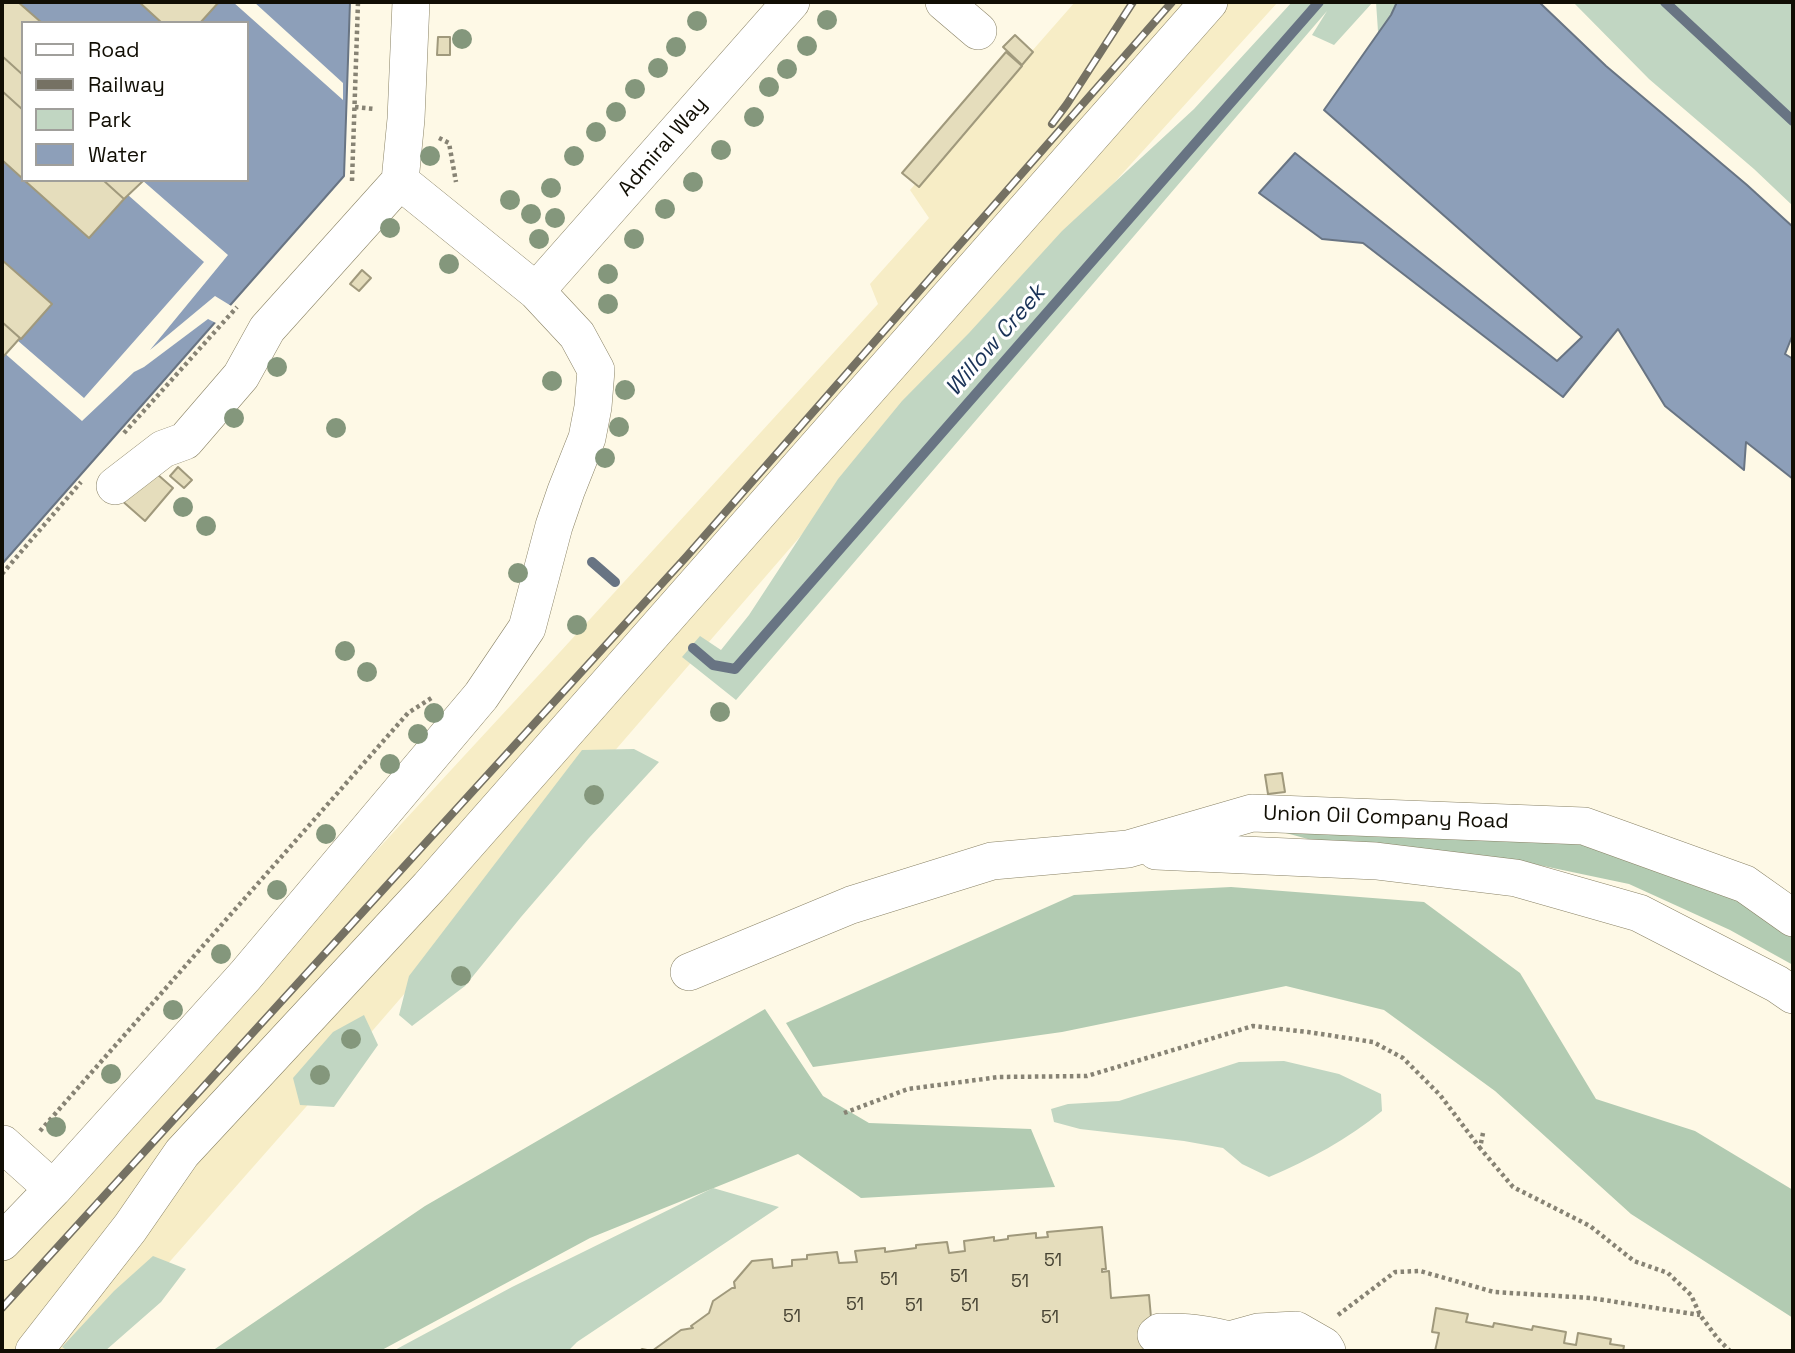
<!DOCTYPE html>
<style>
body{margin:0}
#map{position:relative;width:1795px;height:1353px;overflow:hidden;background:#fef9e6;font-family:"Space Grotesk",sans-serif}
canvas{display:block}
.frame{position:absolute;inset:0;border:4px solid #110e04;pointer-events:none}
.legend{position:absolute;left:21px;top:21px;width:228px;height:161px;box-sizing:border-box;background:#fff;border:2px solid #a09f9b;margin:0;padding:9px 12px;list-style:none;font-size:21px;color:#110e04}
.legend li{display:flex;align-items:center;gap:14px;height:35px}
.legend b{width:35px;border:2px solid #a09f9b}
</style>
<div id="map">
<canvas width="1795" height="1353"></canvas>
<div class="frame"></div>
<ul class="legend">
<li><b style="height:9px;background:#fff"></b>Road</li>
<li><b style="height:9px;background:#757163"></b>Railway</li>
<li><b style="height:19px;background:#c1d6c2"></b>Park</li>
<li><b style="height:19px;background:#8d9fb9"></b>Water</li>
</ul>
</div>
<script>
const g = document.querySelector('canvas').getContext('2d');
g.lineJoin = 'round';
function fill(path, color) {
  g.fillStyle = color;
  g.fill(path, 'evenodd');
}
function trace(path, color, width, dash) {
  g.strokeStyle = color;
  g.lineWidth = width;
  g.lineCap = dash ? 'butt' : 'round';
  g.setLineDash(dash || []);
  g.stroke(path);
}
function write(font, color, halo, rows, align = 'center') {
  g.font = font + ' "Space Grotesk",sans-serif';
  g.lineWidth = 6;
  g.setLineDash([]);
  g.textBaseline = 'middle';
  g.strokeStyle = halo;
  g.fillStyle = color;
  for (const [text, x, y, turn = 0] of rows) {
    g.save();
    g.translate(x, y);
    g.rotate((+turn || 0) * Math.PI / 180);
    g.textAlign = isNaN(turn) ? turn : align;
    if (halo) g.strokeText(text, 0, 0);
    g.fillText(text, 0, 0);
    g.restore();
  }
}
fill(new Path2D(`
 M1075 2H1278L946 368 335 1074 91 1351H2V1256L549 664 878 304 870 284 929 218 910 190Z`), '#f7edc6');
fill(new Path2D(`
 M1292 2H1373L1334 45 1312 35 1327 11 736 700 682 657 700 636 721 650 749 615 838 479 902 401 969 333 1062 231 1194 109Z
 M1376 2H1406L1379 46Z
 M1573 2H1793V206L1754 169 1649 79Z
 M634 749 659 762 589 838 521 917 465 986 412 1026 399 1015 409 976 582 750Z
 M364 1015 378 1045 334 1107 300 1105 293 1078 333 1032Z
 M1284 1061 1339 1074 1381 1094 1382 1111C1348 1139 1309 1160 1269 1177L1242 1164 1223 1148 1184 1141 1080 1129 1054 1122 1051 1109 1068 1104 1119 1101 1239 1062Z
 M713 1188 779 1207 577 1342 568 1351H393L512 1287Z
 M153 1256 186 1269 161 1302 105 1351H68L62 1347 114 1291Z`), '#c1d6c2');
fill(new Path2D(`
 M1260 826 1574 835 1669 867 1771 915 1793 931V965L1730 930 1629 884 1510 859 1319 842Z
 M1231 887 1424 902 1520 973 1596 1099 1695 1131 1793 1190V1318L1631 1214 1495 1091 1384 1010 1286 986 1062 1032 813 1067 786 1023 1074 895Z
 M765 1009 823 1096 869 1123 1031 1129 1055 1187 861 1198 798 1154 590 1238 380 1351H212L425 1206Z`), '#b2cbb2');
const water = new Path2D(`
 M2 2H350L344 176 2 564ZM23 23H247V180H23Z
 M1397 2H1539L1606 66 1747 185 1793 227V334L1785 354 1793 359V479L1746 442 1744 470 1665 406 1618 329 1563 397 1363 243 1322 239 1259 193 1295 153 1557 361 1582 337 1324 110 1391 15Z`);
fill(water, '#8d9fb9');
trace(water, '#687483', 2);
fill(new Path2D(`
 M233 2H254L343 83V100Z
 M111 180H142L228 255 150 350 215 296 233 307 218 324 208 319 144 367 134 372 82 421 2 351V327L84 398 204 262Z`), '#fef9e6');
trace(new Path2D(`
 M1665 2 1793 121
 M592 562 615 582
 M693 648 713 665 735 669 1319 2`), '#687483', 10);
const building = new Path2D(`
 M2 2H18L42 23H23V75L2 56Z
 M139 2H219L200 23H162Z
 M1015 35 1033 52 1022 65 1003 47Z
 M438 37H450V55H437Z
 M1006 52 1022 66 919 187 902 173Z
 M2 56 23 75V110L2 91Z
 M2 91 23 110V179L2 160Z
 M24 180H103L124 199 89 238Z
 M103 180H143V181L124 199Z
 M2 260 52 304 21 339 2 322Z
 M362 270 371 278 359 291 350 284Z
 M2 322 20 338 3 357 2 355Z
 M149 467 173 488 145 521 120 499Z
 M178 467 192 480 184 488 170 476Z
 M1282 773 1285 792 1268 794 1265 775Z
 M1102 1227 1106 1269H1102V1272L1109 1271 1111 1298 1149 1295 1154 1351H639L642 1349 652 1351 681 1330 693 1328 691 1326 709 1313 713 1301 732 1288H735L734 1282 752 1261 772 1259 773 1268 792 1266V1260L807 1259V1255L837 1252 839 1263 857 1262 855 1251 885 1248V1252L916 1248V1245L947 1242 949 1253 965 1251 964 1241 994 1237V1241L1008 1239V1236L1036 1233V1238L1048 1237 1047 1232Z
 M1436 1308 1468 1314 1466 1322 1493 1327 1494 1323 1532 1330 1533 1326 1566 1332 1564 1343 1576 1345 1578 1333 1611 1339 1610 1344 1624 1346 1623 1351H1435L1439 1333 1432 1332Z`);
fill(building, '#e5ddbc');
trace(building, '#a0997c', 2);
const minor = new Path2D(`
 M944 2 978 31
 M536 291 791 2
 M115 486 163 449 185 441 241 376 267 329 400 181 406 119 411 2
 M1156 851 1376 861 1516 878 1639 913 1777 984 1793 995
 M689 972 851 905 992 861 1128 849 1252 813 1584 826 1745 884 1793 918
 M3 1144 53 1189
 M2 1242 53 1189 245 976 481 696 527 628 554 526 566 491 587 438 593 407 596 370 577 335 536 291 400 181
 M1156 1335 1160 1332C1187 1332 1203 1333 1229 1340
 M34 1351 130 1228 182 1153 429 887 1209 2
 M1229 1351V1340L1258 1332 1296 1330 1324 1346 1327 1351`);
trace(minor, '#898265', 38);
trace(new Path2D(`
 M355 107 375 109
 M439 138 449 143 456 182
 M352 181 358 2
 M124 433 237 307
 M2 574 81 482
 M844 1113 908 1089 999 1077 1087 1076 1253 1026 1308 1032 1373 1042 1403 1058 1440 1095 1480 1148
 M40 1131 408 713 433 697
 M1483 1133 1480 1148 1513 1187 1590 1226 1634 1261 1668 1273 1691 1295 1700 1315 1718 1339 1730 1351
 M1338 1315 1395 1272 1420 1271 1494 1292 1591 1298 1700 1315`), '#878374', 4.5, [3.5, 3.5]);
trace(minor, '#fff', 37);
const rail = new Path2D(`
 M1052 124 1067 104 1133 2
 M2 1308 687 556 1172 2`);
trace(rail, '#757163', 8);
trace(rail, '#fff', 5, [16]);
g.fillStyle = '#84977c';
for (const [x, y] of [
 [827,20],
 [697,21],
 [462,39],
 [807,46],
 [676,47],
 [658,68],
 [787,69],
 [769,87],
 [635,89],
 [616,112],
 [754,117],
 [596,132],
 [721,150],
 [430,156],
 [574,156],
 [693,182],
 [551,188],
 [510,200],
 [665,209],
 [531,214],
 [555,218],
 [390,228],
 [539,239],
 [634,239],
 [449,264],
 [608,274],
 [608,304],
 [277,367],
 [552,381],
 [625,390],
 [234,418],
 [619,427],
 [336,428],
 [605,458],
 [183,507],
 [206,526],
 [518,573],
 [577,625],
 [345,651],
 [367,672],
 [720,712],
 [434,713],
 [418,734],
 [390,764],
 [594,795],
 [326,834],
 [277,890],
 [221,954],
 [461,976],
 [173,1010],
 [351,1039],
 [111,1074],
 [320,1075],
 [56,1127]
]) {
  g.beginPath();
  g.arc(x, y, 10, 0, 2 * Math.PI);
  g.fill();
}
write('18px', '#464232', null, [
 ["51",1053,1261],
 ["51",959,1277],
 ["51",889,1280],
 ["51",1020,1282],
 ["51",855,1305],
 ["51",914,1306],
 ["51",970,1306],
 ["51",792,1317],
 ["51",1050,1318]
]);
write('21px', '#110e04', '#fff', [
 ["Admiral Way",663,147,-49],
 ["Union Oil Company Road",1386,818,2]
]);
write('italic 23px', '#193257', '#fff', [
 ["Willow Creek",996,341,-49]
]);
</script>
